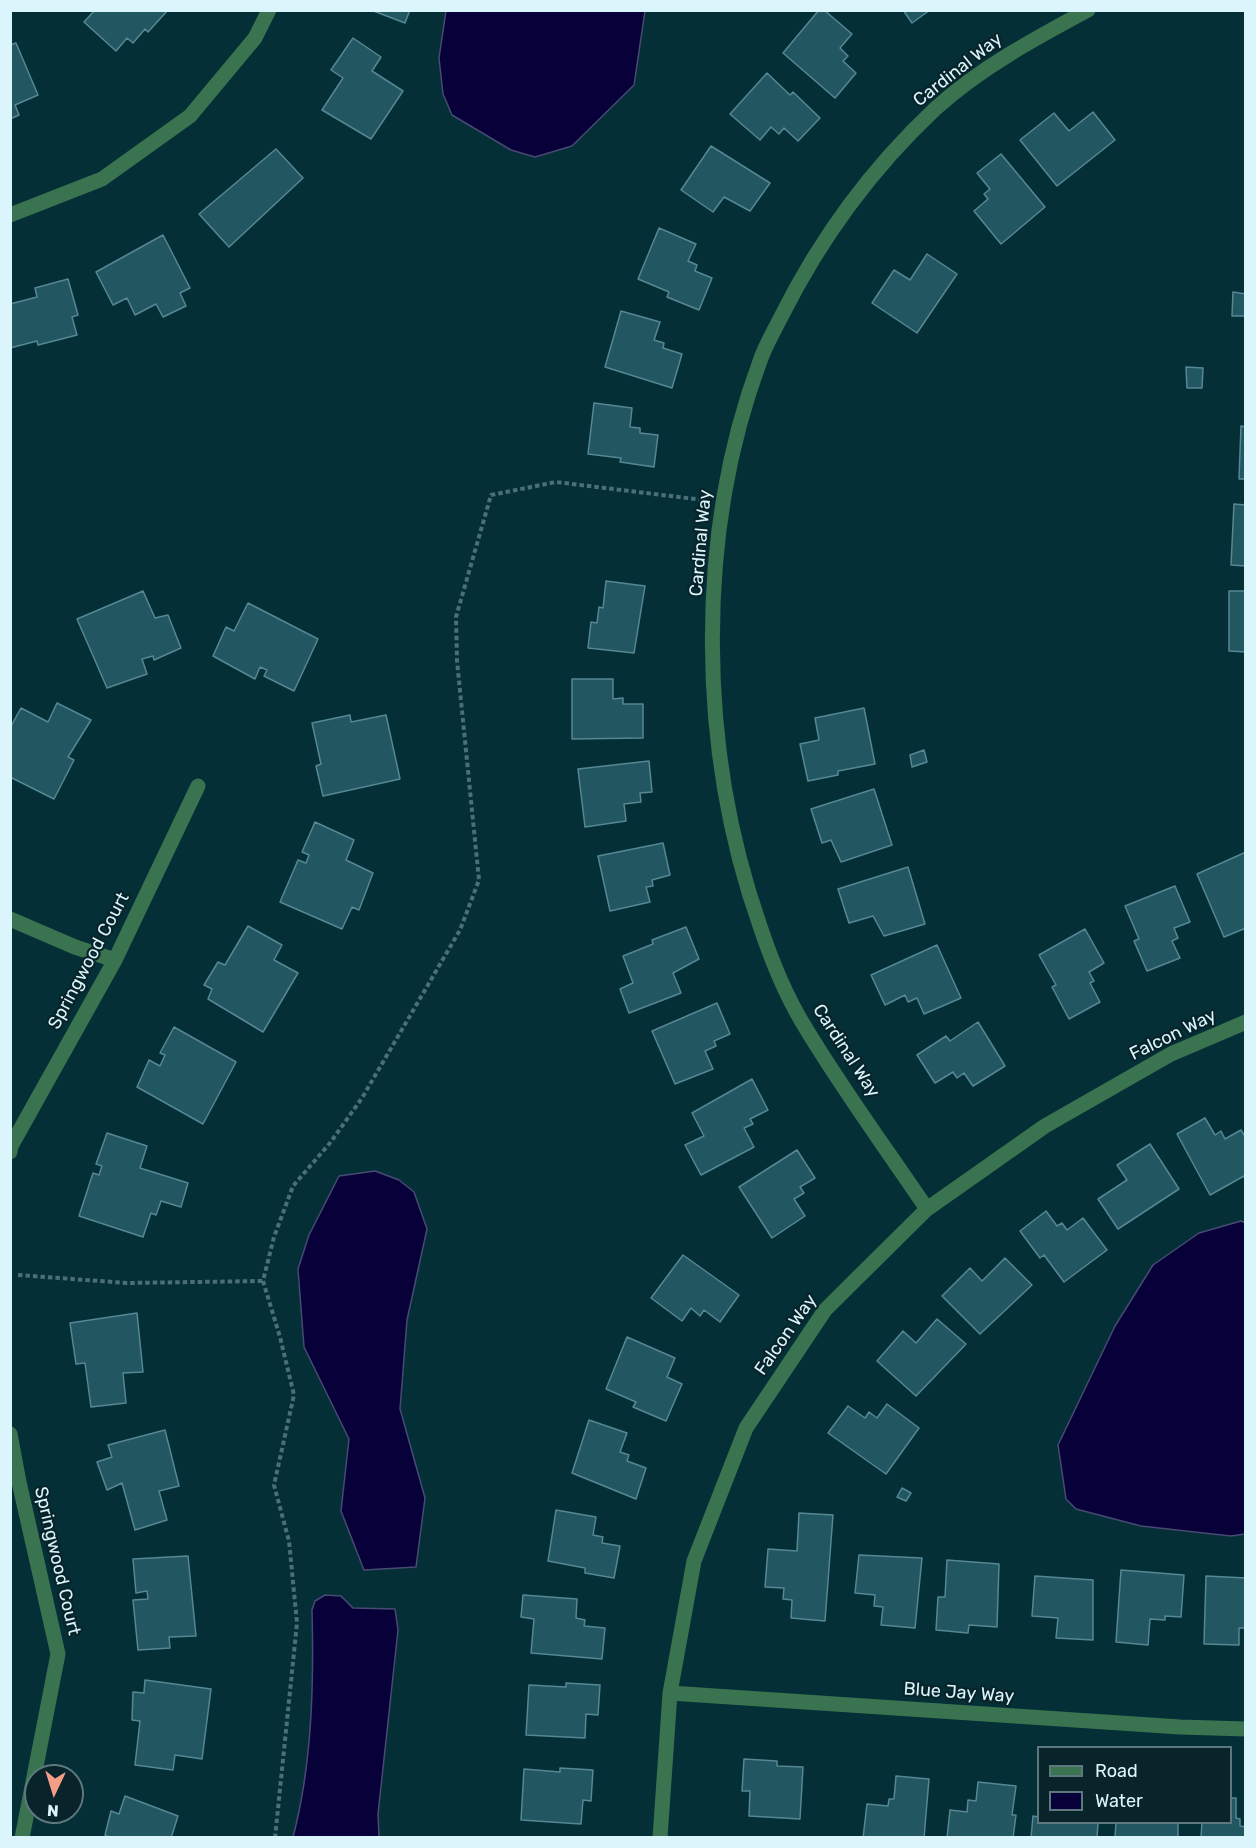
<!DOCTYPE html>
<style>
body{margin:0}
#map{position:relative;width:1256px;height:1848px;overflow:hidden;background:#052f37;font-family:Rubik,sans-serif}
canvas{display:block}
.frame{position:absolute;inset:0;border:12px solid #daf5fb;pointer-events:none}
.legend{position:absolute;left:1037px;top:1746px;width:195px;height:78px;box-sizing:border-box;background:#08242a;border:2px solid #5c787e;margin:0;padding:8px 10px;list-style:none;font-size:18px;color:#daf5fb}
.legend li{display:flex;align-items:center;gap:12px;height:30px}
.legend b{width:30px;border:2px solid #5c787e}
.north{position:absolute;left:24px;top:1764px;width:60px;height:60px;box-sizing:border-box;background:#08242a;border:2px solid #5c787e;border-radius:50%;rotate:184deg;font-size:16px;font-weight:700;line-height:24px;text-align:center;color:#daf5fb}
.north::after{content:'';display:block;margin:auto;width:21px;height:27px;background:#f49e88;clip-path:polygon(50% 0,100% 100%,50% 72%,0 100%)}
</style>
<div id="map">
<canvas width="1256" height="1848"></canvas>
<div class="frame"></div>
<ul class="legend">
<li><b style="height:8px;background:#39734f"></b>Road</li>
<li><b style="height:16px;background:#080039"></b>Water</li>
</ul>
<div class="north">N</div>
</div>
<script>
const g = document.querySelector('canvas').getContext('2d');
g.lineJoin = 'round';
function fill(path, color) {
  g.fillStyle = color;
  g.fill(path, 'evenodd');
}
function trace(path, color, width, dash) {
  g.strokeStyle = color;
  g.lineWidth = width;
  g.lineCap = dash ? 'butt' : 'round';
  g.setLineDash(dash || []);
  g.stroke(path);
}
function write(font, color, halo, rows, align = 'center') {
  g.font = font + ' Rubik,sans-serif';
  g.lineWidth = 4.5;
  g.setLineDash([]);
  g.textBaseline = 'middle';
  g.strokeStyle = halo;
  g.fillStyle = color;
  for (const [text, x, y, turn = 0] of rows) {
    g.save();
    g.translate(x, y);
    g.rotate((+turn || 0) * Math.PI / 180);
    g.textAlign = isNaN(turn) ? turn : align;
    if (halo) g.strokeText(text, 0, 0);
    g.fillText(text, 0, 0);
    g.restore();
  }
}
const water = new Path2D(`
 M446 11H645L634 85 572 146 535 157 511 150 452 115 443 94 439 58Z
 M375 1171 399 1180 414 1192 427 1229 407 1320 400 1409 425 1498 416 1567 364 1570 341 1511 349 1439 304 1347 298 1269 309 1235 339 1176Z
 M1241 1221 1246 1223 1245 1534 1231 1536 1141 1526 1076 1509 1066 1499 1058 1445 1115 1326 1153 1265 1199 1233Z
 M325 1595 341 1596 353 1608 395 1609 398 1630 378 1814 379 1837H293C312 1765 314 1685 312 1610L315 1601Z`);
fill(water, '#080039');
trace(water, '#474a73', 1.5);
const building = new Path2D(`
 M95 10H168L148 32 145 29 133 43 127 38 116 51 84 22Z
 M371 10H410L405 23Z
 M819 10H824L852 34 840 48 848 56 843 61 856 73 835 98 783 53Z
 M903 10H930L912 23Z
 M353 38 381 57 372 71 403 91 371 139 322 110 343 78 331 70Z
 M16 43 38 95 15 105 19 115 10 119V45Z
 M767 73 790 95 793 92 820 118 798 141 784 128 779 134 771 127 760 140 730 114Z
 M1093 112 1115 140 1057 186 1020 140 1054 113 1069 131Z
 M711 146 770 183 750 211 724 197 713 212 681 190Z
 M276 149 303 178 229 247 199 214Z
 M1001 154 1045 207 1001 244 974 211 988 199 984 194 990 189 977 173Z
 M659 228 696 244 688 261 697 265 695 271 712 278 699 310 667 297 669 292 638 279Z
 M163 235 190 288 180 293 186 306 163 317 156 304 135 315 127 298 113 305 96 272Z
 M927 254 957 274 917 333 872 303 894 270 910 280Z
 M68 279 78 315 72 317 77 335 38 345 37 341 10 348V304L37 297 35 288Z
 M1233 292 1246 294V316H1232Z
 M621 311 660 322 654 340 664 343 663 348 682 354 672 388 605 367Z
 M1186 367 1203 368 1202 388H1187Z
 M594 403 632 408 630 427 640 428V433L658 435 654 467 620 462 621 458 588 454Z
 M1241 426 1246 427V479H1239Z
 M1234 504 1246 505V566L1231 565Z
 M606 581 645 586 634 653 588 648 591 622 597 623 599 607 603 608Z
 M143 591 155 618 168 615 181 648 154 660 153 656 142 659 147 674 107 688 77 619Z
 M1229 591H1246V652L1229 651Z
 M248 603 318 639 294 691 264 676 267 670 260 667 255 679 213 656 226 627 234 631Z
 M572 679H613V699L623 698V704H643V738L572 739Z
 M57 703 91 720 68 757 74 760 54 799 10 777V728L21 708 48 722Z
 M864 708 875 764 838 771V775L808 781 800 744 819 740 815 718Z
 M350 715 351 722 386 715 400 779 323 796 316 766 321 764 312 723Z
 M924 750 927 762 912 767 910 755Z
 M649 761 652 792 640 793 641 802 624 804 626 821 585 827 578 769Z
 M874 789 892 845 841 862 831 840 822 843 811 809Z
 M315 822 354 840 346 860 373 873 359 910 352 907 342 929 280 902 298 860 306 863 309 855 302 852Z
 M663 843 670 875 652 880 653 886 646 887 650 902 610 911 598 856Z
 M1246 852V928L1224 937 1197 874Z
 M908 867 925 924 884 936 873 916 849 923 838 889Z
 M1175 886 1190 922 1174 928 1178 938 1172 941 1180 958 1147 971 1134 941 1139 939 1125 906Z
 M248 926 282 945 274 960 298 973 263 1032 208 999 212 989 204 985 218 962 225 965Z
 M686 927 699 959 673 973 681 993 629 1013 620 989 633 983 623 956 653 944 652 940Z
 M1085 929 1104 963 1089 972 1094 981 1090 983 1100 1002 1069 1019 1052 987 1056 985 1039 955Z
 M937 945 961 998 924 1014 917 998 908 1002 905 995 885 1005 871 975Z
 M717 1003 730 1034 714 1041 716 1046 705 1051 713 1069 675 1084 652 1031Z
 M978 1022 1005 1066 973 1086 964 1073 957 1078 953 1072 935 1083 917 1055 946 1036 950 1041Z
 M174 1027 236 1062 203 1124 137 1087 149 1060 160 1066 165 1055 160 1053Z
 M752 1079 768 1110 750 1119 753 1124 744 1128 754 1147 701 1175 685 1145 704 1136 692 1113Z
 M1205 1118 1215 1135 1221 1131 1225 1139 1241 1130 1246 1138V1179L1244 1176 1210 1195 1177 1134Z
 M107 1133 147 1146 140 1168 188 1183 181 1207 161 1201 156 1215 151 1213 143 1237 79 1216 93 1173 99 1175 102 1166 96 1164Z
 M1150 1144 1179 1189 1118 1229 1098 1199 1127 1180 1117 1165Z
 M797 1150 815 1178 800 1187 804 1193 794 1199 805 1216 772 1238 739 1187Z
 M1046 1211 1057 1226 1062 1223 1067 1230 1083 1218 1107 1250 1064 1282 1044 1255 1040 1258 1020 1231Z
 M683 1255 739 1295 720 1322 704 1310 700 1316 691 1308 682 1321 651 1298Z
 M1005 1258 1032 1285 980 1334 942 1296 970 1268 982 1281Z
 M137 1313 143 1372 123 1373 126 1403 91 1407 85 1363 76 1364 70 1323Z
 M937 1319 966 1344 916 1396 877 1361 903 1331 916 1343Z
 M627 1337 675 1358 667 1377 682 1384 666 1421 633 1407 636 1402 606 1389Z
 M887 1404 919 1428 886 1474 828 1433 848 1406 865 1418 869 1412 877 1418Z
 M589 1420 627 1433 620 1452 629 1455 627 1461 646 1468 636 1499 572 1473Z
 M165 1430 179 1486 159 1491 167 1520 135 1530 122 1483 107 1490 97 1462 112 1457 108 1445Z
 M902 1488 911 1493 906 1501 897 1497Z
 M556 1510 596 1517 593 1535 603 1537 602 1543 620 1546 614 1578 585 1573V1568L548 1561Z
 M799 1513 833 1515 825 1621 791 1618 792 1600 783 1599 784 1588 765 1587 768 1549 797 1551Z
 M859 1555 922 1558 915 1628 881 1625 883 1607 874 1606 875 1595 855 1593Z
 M188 1556 196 1636 169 1637 170 1648 138 1650 133 1600 148 1599 147 1591 136 1593 133 1559Z
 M947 1560 999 1564 997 1627 969 1625 968 1633 936 1630 938 1597H945Z
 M1121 1570 1184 1575 1181 1617 1165 1616V1620L1150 1619 1148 1645 1116 1642Z
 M1035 1576 1093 1580V1640L1056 1638 1058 1618 1032 1616Z
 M1206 1576 1246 1578V1628H1239V1645L1204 1644Z
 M523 1595 577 1599 576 1618 585 1620 584 1626 605 1628 602 1659 531 1653 534 1619 521 1617Z
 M145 1680 211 1689 202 1759 175 1755 173 1770 135 1765 140 1721 132 1720 133 1692 144 1693Z
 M566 1683 600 1685 598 1715 586 1714 585 1738 526 1735 529 1685 566 1687Z
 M744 1759 777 1761V1766L803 1767 800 1819 749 1816 750 1791H742Z
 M560 1768 593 1770 591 1801 583 1800 581 1824 521 1820 524 1769 560 1772Z
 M896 1776 929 1779 924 1838H863L867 1804 888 1806 889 1799H894Z
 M978 1782 1016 1786 1012 1815H1016L1013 1838H947L950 1810 967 1812 968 1800 976 1801Z
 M125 1796 178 1816 171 1838H111L105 1835 111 1811 119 1814Z
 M1230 1798H1236V1818L1240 1819V1826L1246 1827V1838H1201L1202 1822H1230Z
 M1033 1816 1038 1817V1822H1098L1097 1838H1031Z
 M1116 1822H1178V1838H1115Z`);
fill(building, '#225661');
trace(building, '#558894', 1.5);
trace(new Path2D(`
 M18 1275 127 1283 263 1281
 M275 1838 297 1623 289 1541 274 1485 294 1395 280 1337 263 1281 274 1237 293 1186 330 1143 362 1098 460 930 479 880 457 661 456 617 491 495 556 482 703 500`), '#4a6f76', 4, [4.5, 3]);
trace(new Path2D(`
 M10 215 102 179 190 116 255 38 269 10
 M10 919 75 947 115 960
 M10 1152 11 1146 115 960 198 786
 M927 1209C885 1147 840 1086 802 1022 786 995 770 956 760 926 698 750 695 536 760 361 765 346 774 331 781 317 820 239 871 169 935 109 980 68 1034 39 1088 10
 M10 1434 19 1482 58 1654 22 1838
 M670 1693 1180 1727 1246 1729
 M660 1838 670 1693 694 1561 746 1428 825 1310 927 1209 1045 1126 1171 1054 1246 1022`), '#39734f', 15);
write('18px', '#daf5fb', '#08242a', [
 ["Cardinal Way",958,70,-38],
 ["Cardinal Way",701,543,-85],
 ["Springwood Court",89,961,-62],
 ["Falcon Way",1173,1035,-26],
 ["Cardinal Way",846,1051,57],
 ["Falcon Way",786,1335,-55],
 ["Springwood Court",57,1561,77],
 ["Blue Jay Way",959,1693,4]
]);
</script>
